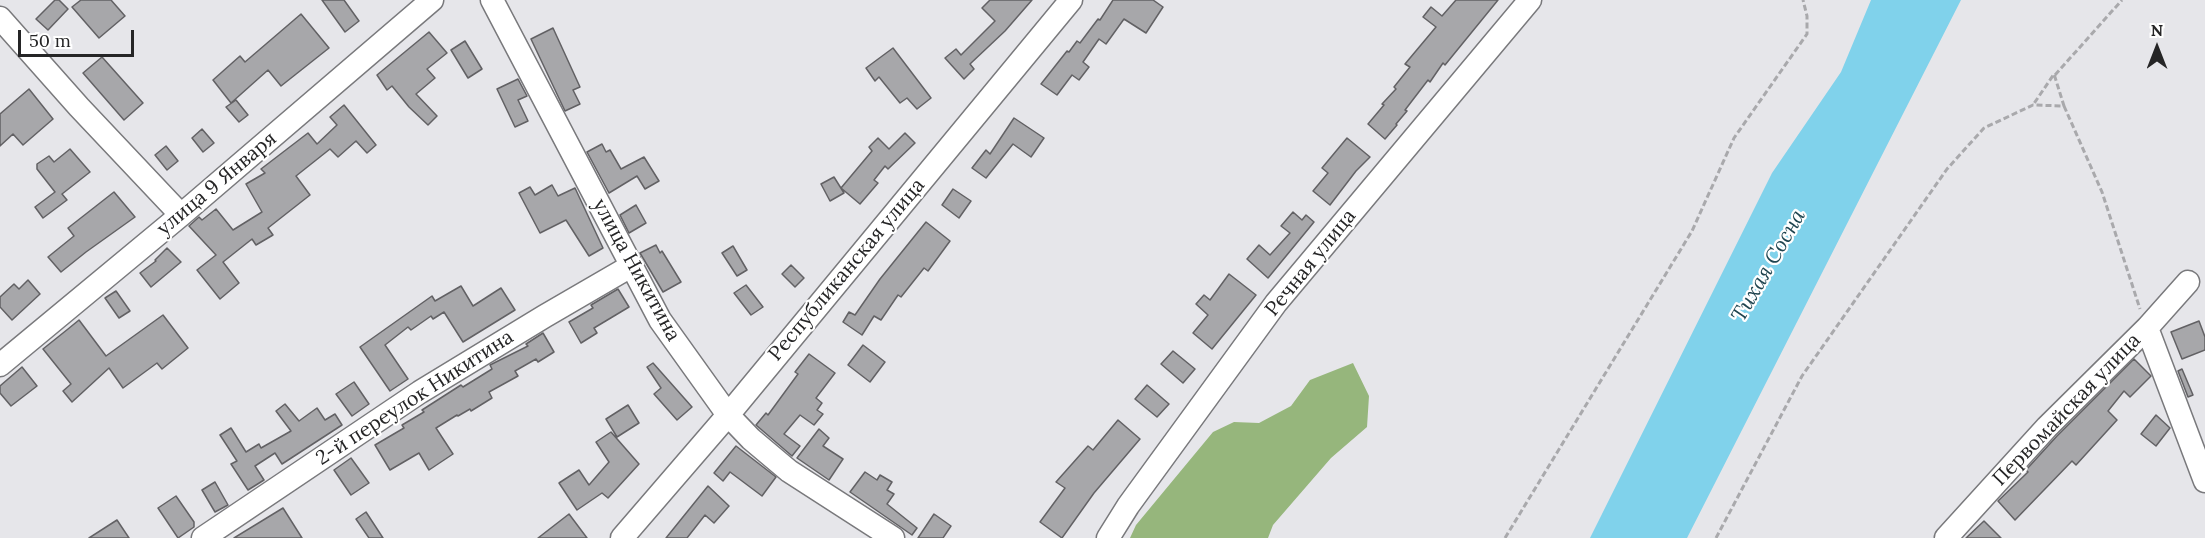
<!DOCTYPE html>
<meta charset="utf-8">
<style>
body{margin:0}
#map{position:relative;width:2205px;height:538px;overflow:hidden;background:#e6e6ea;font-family:Lora,serif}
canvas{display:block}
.north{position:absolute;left:2127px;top:18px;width:60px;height:60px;-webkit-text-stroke:4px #fff;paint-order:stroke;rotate:0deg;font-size:16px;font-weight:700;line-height:24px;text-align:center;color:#252526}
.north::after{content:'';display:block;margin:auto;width:21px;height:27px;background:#252526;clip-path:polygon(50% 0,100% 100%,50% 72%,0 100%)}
.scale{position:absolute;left:18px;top:30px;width:116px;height:27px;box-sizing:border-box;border:3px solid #252526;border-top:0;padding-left:8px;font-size:18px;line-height:21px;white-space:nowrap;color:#252526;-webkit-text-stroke:4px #fff;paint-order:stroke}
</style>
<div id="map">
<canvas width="2205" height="538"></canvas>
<div class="north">N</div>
<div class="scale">50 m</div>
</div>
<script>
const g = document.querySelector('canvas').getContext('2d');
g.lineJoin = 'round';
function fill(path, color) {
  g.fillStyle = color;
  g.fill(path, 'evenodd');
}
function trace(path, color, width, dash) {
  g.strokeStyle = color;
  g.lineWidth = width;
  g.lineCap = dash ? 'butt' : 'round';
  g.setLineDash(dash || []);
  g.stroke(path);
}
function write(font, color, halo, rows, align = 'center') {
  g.font = font + ' Lora,serif';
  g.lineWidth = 4.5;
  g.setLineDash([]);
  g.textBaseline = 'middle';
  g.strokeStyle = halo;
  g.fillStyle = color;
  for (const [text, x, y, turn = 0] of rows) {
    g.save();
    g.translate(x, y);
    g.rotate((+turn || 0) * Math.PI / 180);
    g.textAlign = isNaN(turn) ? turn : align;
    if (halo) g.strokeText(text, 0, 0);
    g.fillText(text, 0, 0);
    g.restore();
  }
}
fill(new Path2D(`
 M1353 363 1369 396 1367 427 1331 458 1273 525 1268 538H1130L1136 525 1213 432 1234 422 1259 423 1291 406 1310 380Z`), '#96b67c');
fill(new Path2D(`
 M1871 0H1961L1687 538H1590L1772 173 1841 72Z`), '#80d2eb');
const building = new Path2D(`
 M55 0H59L68 9 48 30 36 19Z
 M81 0H111L125 16 99 38 72 7Z
 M322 0H344L359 21 345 32Z
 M990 0H1032L1005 31 970 64 974 69 964 79 945 58 956 49 961 55 995 21 982 8Z
 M1113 0H1153L1163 7 1146 33 1124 19 1106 44 1099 39 1083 62 1089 67 1079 80 1072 75 1057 95 1041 84 1067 51 1069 52 1077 41 1080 43 1098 19 1100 20Z
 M1456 0H1498L1445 65 1443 63 1430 82 1428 80 1405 110 1407 111 1396 124 1397 125 1385 139 1368 124 1384 105 1382 104 1396 89 1394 87 1410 67 1405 64 1436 27 1423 17 1431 7 1442 16Z
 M301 14 329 48 281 86 268 70 231 103 213 80 240 56 245 62Z
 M553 28 580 87 573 90 580 104 565 111 531 39Z
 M429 32 447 53 427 69 435 78 416 94 437 116 428 125 409 107 392 86 387 90 377 75Z
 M465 41 482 69 468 78 451 50Z
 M893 48 931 98 917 109 907 98 900 103 879 77 875 81 866 68Z
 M102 57 143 103 124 120 83 73Z
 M518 79 527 96 518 100 528 121 515 127 497 89Z
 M29 89 53 119 23 145 13 134 0 146V114Z
 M236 100 248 115 239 122 226 107Z
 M344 105 376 145 367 153 356 141 338 157 330 149 296 176 310 195 268 228 273 235 256 245 252 239 223 262 239 283 220 299 197 270 216 255 189 226 199 217 202 220 216 209 233 230 262 212 246 184 265 173 261 169 308 133 317 144 337 125 330 117Z
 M1014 118 1044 138 1031 157 1013 144 986 178 972 168 986 150 990 154Z
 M202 129 214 143 203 152 192 138Z
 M905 133 915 143 888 169 885 166 874 180 878 183 860 204 841 188 872 151 869 147 878 138 889 149Z
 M1347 138 1370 157 1356 171 1330 205 1313 191 1328 173 1322 168Z
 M602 144 606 152 610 150 621 169 644 157 659 181 645 189 637 176 609 193 587 152Z
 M166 146 178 161 167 170 155 155Z
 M70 149 90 172 62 194 67 200 43 218 35 207 55 192 37 169V164L49 156 54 162Z
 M834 177 844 193 830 201 821 184Z
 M552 185 558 196 575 188 603 248 589 256 566 220 540 233 519 193 530 187 535 195Z
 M953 189 971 201 959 218 942 205Z
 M114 192 135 217 86 252 61 272 48 257 74 236 68 228Z
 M636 205 646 223 629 233 620 215Z
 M1293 212 1302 220 1306 215 1314 222 1268 278 1247 259 1259 245 1270 255 1290 233 1281 226Z
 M926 222 950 241 928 271 924 268 901 297 898 295 881 320 874 316 862 335 843 322 849 312 855 315 880 279Z
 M656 245 660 253 662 251 681 282 663 292 640 253Z
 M733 246 747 270 737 276 722 253Z
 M167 248 181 262 151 287 140 273 156 261 155 260Z
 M791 265 804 278 795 287 782 274Z
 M1229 274 1256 295 1212 349 1193 333 1208 315 1196 304 1204 295 1210 300Z
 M28 280 40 294 12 320 0 307V297L14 284 19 289Z
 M746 285 763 307 751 315 734 293Z
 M461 286 473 306 501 288 515 310 463 342 444 312 433 319 431 316 411 330 408 327 385 345 408 379 390 391 360 347 432 296 435 301Z
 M618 289 629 307 594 328 597 333 581 343 569 322 593 308 591 305Z
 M116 291 130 311 119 318 105 298Z
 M163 315 188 348 162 369 157 363 123 388 109 368 72 402 63 391 71 384 43 349 68 329 79 320 106 356Z
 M2199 321 2205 337V350L2182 359 2171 332Z
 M543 333 554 352 538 362 536 359 515 371 518 376 489 392 492 398 471 411 470 409 458 416 457 415 436 428 453 454 429 470 419 453 390 470 375 445 404 428 402 425 424 412 422 410 461 385 463 387 492 369 490 365 528 346 526 344Z
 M863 345 885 362 870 382 848 365Z
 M1173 351 1195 369 1183 383 1161 364Z
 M809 354 835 373 816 398 822 403 817 410 823 414 814 425 800 415 784 434 800 446 792 456 756 425 766 413 768 415 798 374 795 372Z
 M2134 359 2151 376 2130 397 2124 391 2108 411 2117 420 2076 465 2072 461 2015 520 1998 501 2028 472 2026 470 2057 436Z
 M653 363 692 407 677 420 654 394 661 388 647 367Z
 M22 367 37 386 11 406 0 393V386Z
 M2182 369 2193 395 2188 397 2178 371Z
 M354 382 369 404 352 416 336 394Z
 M1147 385 1169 404 1157 417 1135 399Z
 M285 404 299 421 317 408 325 420 335 414 342 425 282 464 275 453 255 466 264 480 248 490 231 464 237 461 220 435 231 428 246 452 259 444 261 448 291 431 276 411Z
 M628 405 639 423 617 437 606 419Z
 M2156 415 2170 428 2156 446 2141 434Z
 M1118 420 1140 439 1094 493 1062 538 1040 522 1065 488 1056 482 1088 446 1093 450Z
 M819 429 829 438 823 446 843 459 829 480 797 458Z
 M611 432 639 464 608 498 602 493 577 510 559 483 579 470 589 485 609 462 596 442Z
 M736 446 776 477 762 496 730 472 723 481 714 473Z
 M351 458 369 483 351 495 334 470Z
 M865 472 877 480 880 475 892 482 887 490 894 494 887 504 917 528 912 535 850 492Z
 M215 482 228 505 215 512 202 490Z
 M708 486 729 506 714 523 705 515 687 538H666Z
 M176 496 194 522V527L178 538 158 508Z
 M283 508 302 538H234Z
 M366 512 383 538H369L356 519Z
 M569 514 587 538H538Z
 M934 514 951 526 943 538H918Z
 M117 520 129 538H89Z
 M1984 521 2001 538H1966Z`);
fill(building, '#a7a7aa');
trace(building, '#626164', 1.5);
const minor = new Path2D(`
 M492 0 660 320 728 415 751 439 789 471 893 538
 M0 18 79 107 181 215
 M2147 328 2205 481
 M0 365 181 215 432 0
 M203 538 420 392 545 316 631 266
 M622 538 728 415 1071 0
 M1108 538 1128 506 1276 303 1530 0
 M1946 538 2047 427 2147 328 2188 282`);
trace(minor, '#79797c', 25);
trace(new Path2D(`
 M2055 75 2122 0
 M2064 106 2102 192 2140 309
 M1505 538 1692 231 1734 138 1807 34V16L1803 0
 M1716 538 1802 376 1947 169 1984 128 2033 105 2064 106 2054 74 2033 105`), '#a9a9ac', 3, [6, 3]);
trace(minor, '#fff', 22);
write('20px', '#252526', '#fff', [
 ["улица 9 Января",217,184,-40],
 ["Речная улица",1311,263,-51],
 ["улица Никитина",636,270,61],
 ["Республиканская улица",847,270,-50],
 ["2-й переулок Никитина",415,398,-33],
 ["Первомайская улица",2067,410,-46]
]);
write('italic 21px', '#1f4550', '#fff', [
 ["Тихая Сосна",1769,266,-60]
]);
</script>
